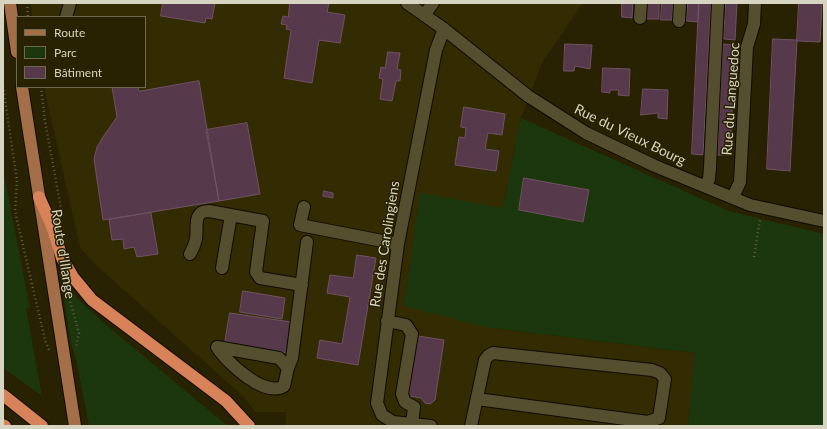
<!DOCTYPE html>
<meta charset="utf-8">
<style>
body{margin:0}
#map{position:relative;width:827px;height:429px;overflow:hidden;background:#282102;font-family:Lato,sans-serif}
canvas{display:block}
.frame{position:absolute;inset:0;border:4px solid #d7d4c2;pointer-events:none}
.legend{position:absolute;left:16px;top:16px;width:130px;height:72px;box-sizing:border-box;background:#282102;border:1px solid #6e694f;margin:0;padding:5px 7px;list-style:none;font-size:12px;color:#d7d4c2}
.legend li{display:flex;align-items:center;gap:8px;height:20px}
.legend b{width:20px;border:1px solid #6e694f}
</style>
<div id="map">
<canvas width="827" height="429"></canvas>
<div class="frame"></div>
<ul class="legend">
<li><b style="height:5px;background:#a36e48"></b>Route</li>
<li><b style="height:11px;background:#1c360d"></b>Parc</li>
<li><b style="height:11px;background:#563a4b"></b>Bâtiment</li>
</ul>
</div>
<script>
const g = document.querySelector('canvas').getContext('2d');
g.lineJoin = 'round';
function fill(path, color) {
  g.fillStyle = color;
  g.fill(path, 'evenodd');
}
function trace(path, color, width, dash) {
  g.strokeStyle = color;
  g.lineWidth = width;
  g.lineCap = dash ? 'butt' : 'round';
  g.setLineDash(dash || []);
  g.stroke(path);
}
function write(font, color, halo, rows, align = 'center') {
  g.font = font + ' Lato,sans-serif';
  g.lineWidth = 3;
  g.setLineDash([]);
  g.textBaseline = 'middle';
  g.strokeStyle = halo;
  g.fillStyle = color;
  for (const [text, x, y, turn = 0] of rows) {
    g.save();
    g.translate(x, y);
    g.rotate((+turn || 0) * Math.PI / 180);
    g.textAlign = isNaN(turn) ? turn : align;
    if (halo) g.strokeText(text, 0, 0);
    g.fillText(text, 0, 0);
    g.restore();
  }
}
fill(new Path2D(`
 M31 3H583L542 63 521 118 503 208 485 327 696 353 688 426H286V412H255L245 398 98 267 80 248 44 87H145V17H32Z`), '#332b02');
fill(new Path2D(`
 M521 118 729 211 824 234V426H688L695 353 485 327 404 306 420 193 503 208Z
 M3 169 30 309 26 308 42 396 3 368Z
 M60 274 78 299 104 323 228 426H89L77 363 71 344Z`), '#1c360d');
const building = new Path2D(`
 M163 3H215L212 19 206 18 205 23 161 16Z
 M290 3H329L327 12 345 15 340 43 319 40 312 83 284 78 291 30 286 29 287 25 281 24 283 16 288 17Z
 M622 3H633L632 18 622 17Z
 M648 3H659V19H647Z
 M662 3H673L672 20H661Z
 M688 3H699L698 22 687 21Z
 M699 3H711L703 155 692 154Z
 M726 3H737L735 40 724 39Z
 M799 3H822L820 42 797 41Z
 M773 39 797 40 790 171 767 169Z
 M565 44 592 45 590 69 575 66 574 71H564Z
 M723 44 735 45 730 155H718Z
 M388 52 400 53 397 69 401 70 400 81H396L392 101 380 99 383 79 379 78 381 67 385 68Z
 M603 68 630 69 629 96 618 95 619 90H610V93L602 92Z
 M199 81 219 201 103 220 94 159 97 147 103 137 117 117 112 87H138L139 91Z
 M643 89 668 90 667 119 658 118V113L641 115Z
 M464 107 505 114 502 135 488 133 485 149 499 151 496 171 455 165 459 137 465 138 466 128 461 127Z
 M247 123 260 194 219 201 206 130Z
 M524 178 589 190 583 222 519 210Z
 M324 191 333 193V198L323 196Z
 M151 213 158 254 137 257 134 247 124 249 123 239 112 240 109 220Z
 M357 255 376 258 358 365 317 358 320 340 342 344 350 297 327 293 330 275 353 278Z
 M243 291 285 298 282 319 240 312Z
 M230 313 291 322 287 353 225 343Z
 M418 336 444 340 435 400 430 404 425 403 421 398 409 396Z`);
fill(building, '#563a4b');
trace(building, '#705265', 1);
const minor = new Path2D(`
 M407 3 444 29 528 96 586 133 655 166 750 205 824 221
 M425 14 433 3
 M66 17 70 3
 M640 18 641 3
 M679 21 680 3
 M705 186 709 179 710 167 718 3
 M733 197 740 182 747 47 754 24 755 3
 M304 207 300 225 398 244
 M190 254C193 249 195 244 196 239 198 228 192 211 209 211L263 221 256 272 260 278 302 285
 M222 268 231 215
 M387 321 406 325 412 334 402 394 405 402 414 407 412 424
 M217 347 279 358 288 368 284 386C265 398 227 363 217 347Z
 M288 368 292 358 307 242
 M431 426 393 422 382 415 377 403 398 244 436 50 444 29
 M471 426 485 360 488 356 493 353 652 370 660 373 665 379 659 418 648 422 477 399`);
const major = new Path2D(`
 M10 3 17 52
 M22 87 75 426`);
const highway = new Path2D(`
 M39 197 52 226 62 258 73 277 92 300 226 401 249 426
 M3 395 42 426
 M3 425 5 426`);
trace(minor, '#0f0b00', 14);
trace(major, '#0f0b00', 14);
trace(highway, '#0f0b00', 14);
trace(new Path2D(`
 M27 3 28 17
 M3 86 17 180 15 211 45 340 50 352
 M41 87 45 121 62 214
 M754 257 760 220
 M71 294 70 301 79 333 76 347`), '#625c41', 2.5, [1, 3]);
trace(minor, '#554f2f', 12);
trace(major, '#a36e48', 12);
trace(highway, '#d78259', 12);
write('14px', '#d7d4c2', '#282102', [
 ["Rue du Languedoc",731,99,-86],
 ["Rue du Vieux Bourg",630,135,26],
 ["Rue des Carolingiens",385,244,-81],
 ["Route d'Illange",63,254,81]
]);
</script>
